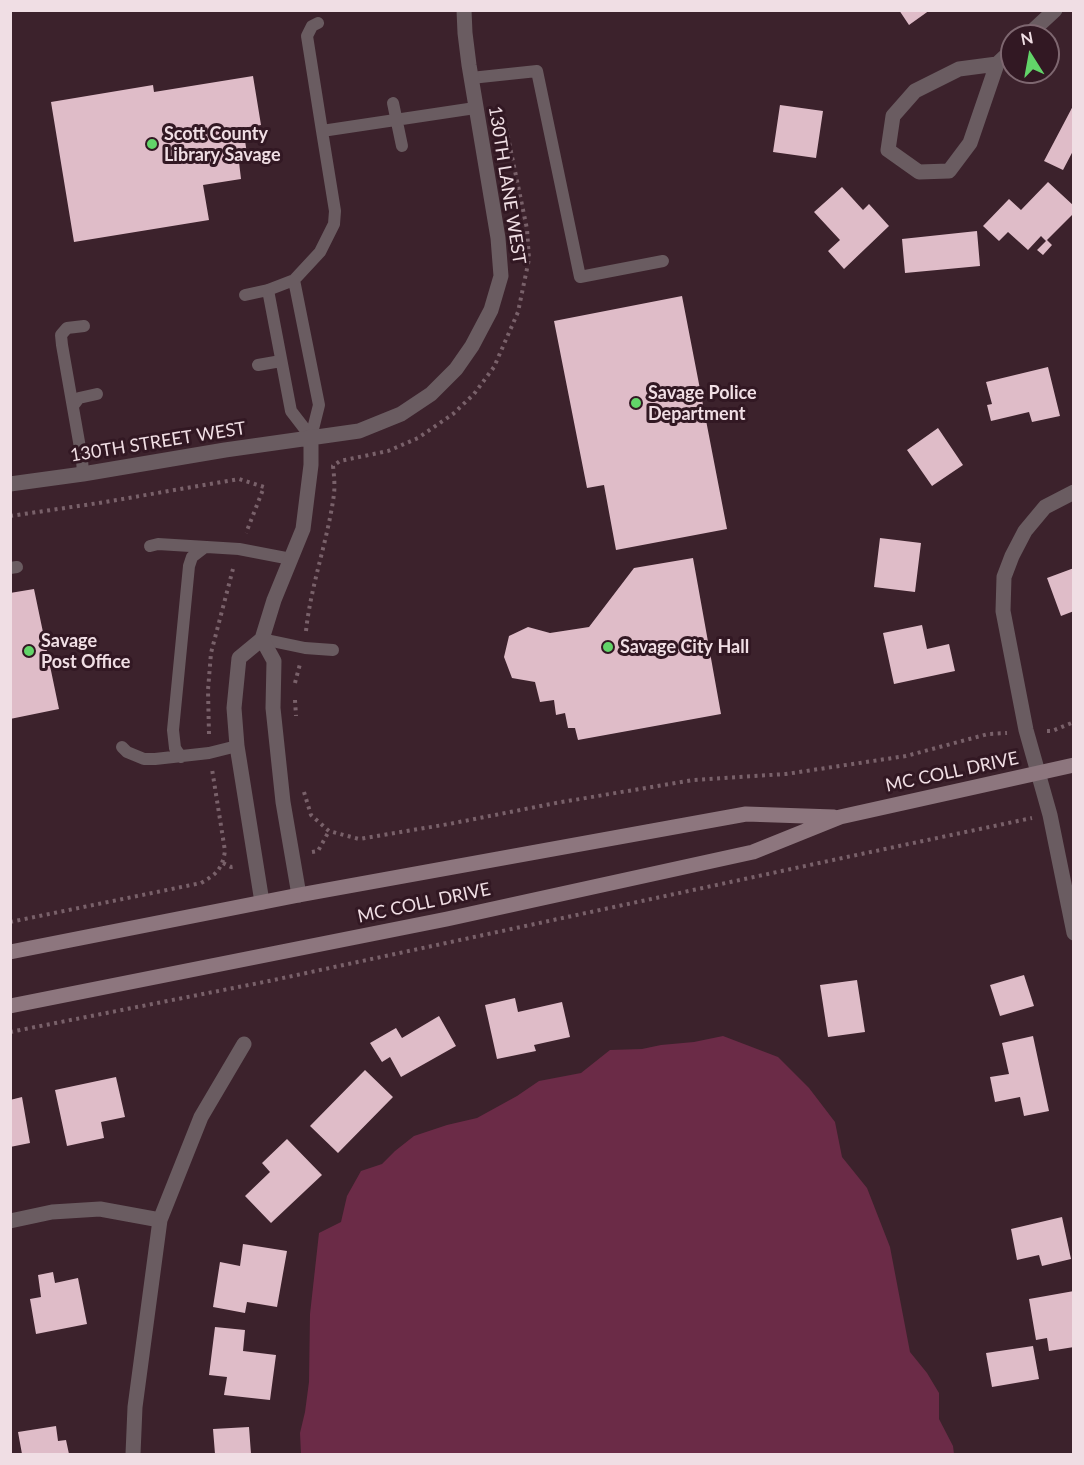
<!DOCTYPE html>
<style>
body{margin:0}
#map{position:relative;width:1084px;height:1465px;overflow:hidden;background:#3c222c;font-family:Lato,sans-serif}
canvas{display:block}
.frame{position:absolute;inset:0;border:12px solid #f0dee4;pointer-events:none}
.north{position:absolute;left:1000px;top:24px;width:60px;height:60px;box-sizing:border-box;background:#321823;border:2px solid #7e6770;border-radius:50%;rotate:349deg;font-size:16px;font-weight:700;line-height:24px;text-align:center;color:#f0dee4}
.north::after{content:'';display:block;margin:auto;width:21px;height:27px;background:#62d469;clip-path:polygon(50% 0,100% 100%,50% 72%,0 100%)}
</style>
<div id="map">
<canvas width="1084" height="1465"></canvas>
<div class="frame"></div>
<div class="north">N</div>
</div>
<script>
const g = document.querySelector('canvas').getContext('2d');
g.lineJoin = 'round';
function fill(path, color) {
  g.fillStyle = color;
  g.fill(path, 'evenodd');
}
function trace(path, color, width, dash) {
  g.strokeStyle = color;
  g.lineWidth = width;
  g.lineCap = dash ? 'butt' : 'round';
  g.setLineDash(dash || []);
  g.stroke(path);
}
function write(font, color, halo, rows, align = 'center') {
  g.font = font + ' Lato,sans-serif';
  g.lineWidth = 6;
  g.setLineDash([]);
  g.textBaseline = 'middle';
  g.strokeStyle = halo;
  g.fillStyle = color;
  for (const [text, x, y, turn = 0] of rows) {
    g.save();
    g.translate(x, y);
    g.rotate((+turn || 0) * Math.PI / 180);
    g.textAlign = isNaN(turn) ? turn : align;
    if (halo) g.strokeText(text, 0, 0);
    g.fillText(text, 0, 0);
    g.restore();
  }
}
fill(new Path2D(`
 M723 1036 778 1057 809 1088 835 1122 842 1157 867 1188 890 1247 910 1352 927 1373 939 1393V1419L953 1446 954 1454H301L300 1433 305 1412 309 1382 310 1314 319 1233 341 1222 347 1196 361 1171 382 1164 395 1151 414 1136 447 1125 477 1118 517 1096 539 1081 581 1073 610 1050 642 1049 661 1045 694 1042Z`), '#6b2b47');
fill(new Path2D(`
 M899 10H930L909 25Z
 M253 76 261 125 243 128 248 160 239 162 241 179 203 185 209 220 74 242 51 102 153 85 154 92Z
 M1074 104V149L1063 170 1044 161Z
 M780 105 823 111 816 158 773 152Z
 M1048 182 1074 206V213L1047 240 1052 245 1043 255 1037 250 1046 241 1041 236 1028 250 1008 232 999 241 983 226 1009 199 1021 210Z
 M842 187 863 210 869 204 889 226 844 269 828 251 840 240 814 212Z
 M977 231 980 266 905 273 902 239Z
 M682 296 727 529 616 550 604 485 587 488 554 321Z
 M1048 367 1060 416 1032 422 1029 412 991 421 987 405 992 404 986 382Z
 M938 428 963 465 932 486 907 450Z
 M880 538 921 543 915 592 874 587Z
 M693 558 721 714 578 740 575 728H568L565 713 556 715 554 700 540 702 535 682 512 678 504 657 509 636 528 627 550 633 589 627 634 568Z
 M1074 568V611L1061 616 1047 578Z
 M34 589 59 709 10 719V593Z
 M922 625 927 649 949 644 955 671 894 684 883 633Z
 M1024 975 1034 1006 1000 1016 990 985Z
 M857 980 865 1032 828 1037 820 985Z
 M515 998 518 1012 562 1002 570 1037 534 1045 536 1051 497 1059 485 1005Z
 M439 1016 456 1046 401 1077 390 1057 382 1062 370 1043 396 1028 402 1038Z
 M1033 1036 1049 1111 1024 1116 1020 1097 995 1102 990 1077 1009 1074 1002 1043Z
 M365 1070 393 1097 338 1153 310 1126Z
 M116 1077 125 1117 101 1122 104 1138 67 1146 55 1090Z
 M22 1097 30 1143 10 1147V1100Z
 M287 1139 322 1175 271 1223 245 1196 270 1172 262 1163Z
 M1062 1217 1071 1259 1042 1266 1039 1255 1017 1260 1011 1229Z
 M243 1244 287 1251 277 1307 247 1302 245 1313 213 1307 220 1262 240 1266Z
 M53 1272 55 1283 78 1278 87 1324 36 1334 30 1299 41 1297 38 1275Z
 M1074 1291V1347L1049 1351 1047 1338 1036 1340 1029 1299Z
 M215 1327 245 1330 243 1351 276 1355 270 1400 224 1395 227 1377 209 1375Z
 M1033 1346 1039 1379 992 1387 986 1353Z
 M56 1426 58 1441 66 1440 69 1454H22L18 1432Z
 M249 1427 251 1454H215L213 1429Z`), '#dfbcc8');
trace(new Path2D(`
 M10 516 99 503 239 479 264 487 246 533
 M306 631C311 584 328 540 334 494 335 485 334 475 333 466L340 461 388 451 418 438 453 414 474 394 494 367 518 312 529 259 527 229 504 118
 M295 683 300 664
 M295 700 296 716
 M1047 731H1052L1074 722
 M209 734 208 690 211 653 234 565
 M304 792 311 815 329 831 359 839 449 824 556 803 693 780 786 774 906 756 988 734 1007 733
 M312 852 318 851 329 831
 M223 863 231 867 237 866
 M10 922 201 883C217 874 222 869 225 851L212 769
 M10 1032 269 981 847 857 1032 818`), '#79616a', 4, [3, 4.5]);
trace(new Path2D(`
 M318 23 312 26 307 36 322 131
 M471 78 537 71 580 277 663 261
 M393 103 402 146
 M294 280 319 405 311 437
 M268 290 291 411 311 437
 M245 295 268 290 294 280 320 252 334 224 335 211 322 131 475 108
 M258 365 281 361
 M73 406 79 398 97 394
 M83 474 82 459 62 345 61 335 67 328 84 326
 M150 546 158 544 239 549 291 559
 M10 568 17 567
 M262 639 305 648 333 650
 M122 747 127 752 144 759H155L209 753 237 746
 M181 757 175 748 173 730 189 566 192 557 205 547`), '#6a5c61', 12);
trace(new Path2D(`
 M1027 36 1055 10
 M997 64 959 69 915 91 893 116 888 150 919 172 949 171 970 143 997 64 1012 50
 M10 484 83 474 225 450 359 431 401 414 431 394 456 369 472 346 491 310 501 276 498 238 469 65 465 33 464 10
 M1074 492 1045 507 1025 531 1012 556 1004 577 1003 611 1026 730 1050 815 1074 933
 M262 639 274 661 273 708 283 802 299 895
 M262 902 237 746 234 708 239 658 262 639 274 600 303 529 311 465V437
 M10 1221 52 1212 100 1209 160 1220
 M133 1454 135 1407 160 1220 201 1117 244 1044`), '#6a5c61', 15);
trace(new Path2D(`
 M10 952 299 895 746 814 834 817
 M10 1006 447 919 753 852 840 817 1074 765`), '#8d767e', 15);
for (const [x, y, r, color] of [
 [152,144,6,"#62d469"],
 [636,403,6,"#62d469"],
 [608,647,6,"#62d469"],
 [29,651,6,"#62d469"]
]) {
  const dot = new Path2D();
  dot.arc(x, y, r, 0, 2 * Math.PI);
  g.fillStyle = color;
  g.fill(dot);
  trace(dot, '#321823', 2);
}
write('bold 18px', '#f0dee4', '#321823', [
 ["Scott County",164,134],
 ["Library Savage",164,155],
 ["Savage Police",648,393],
 ["Department",648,414],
 ["Savage",41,641],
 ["Post Office",41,662],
 ["Savage City Hall",620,647]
], 'left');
write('18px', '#f0dee4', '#321823', [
 ["130TH LANE WEST",507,185,81],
 ["130TH STREET WEST",158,442,-9],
 ["MC COLL DRIVE",952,772,-12],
 ["MC COLL DRIVE",424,903,-12]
]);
</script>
